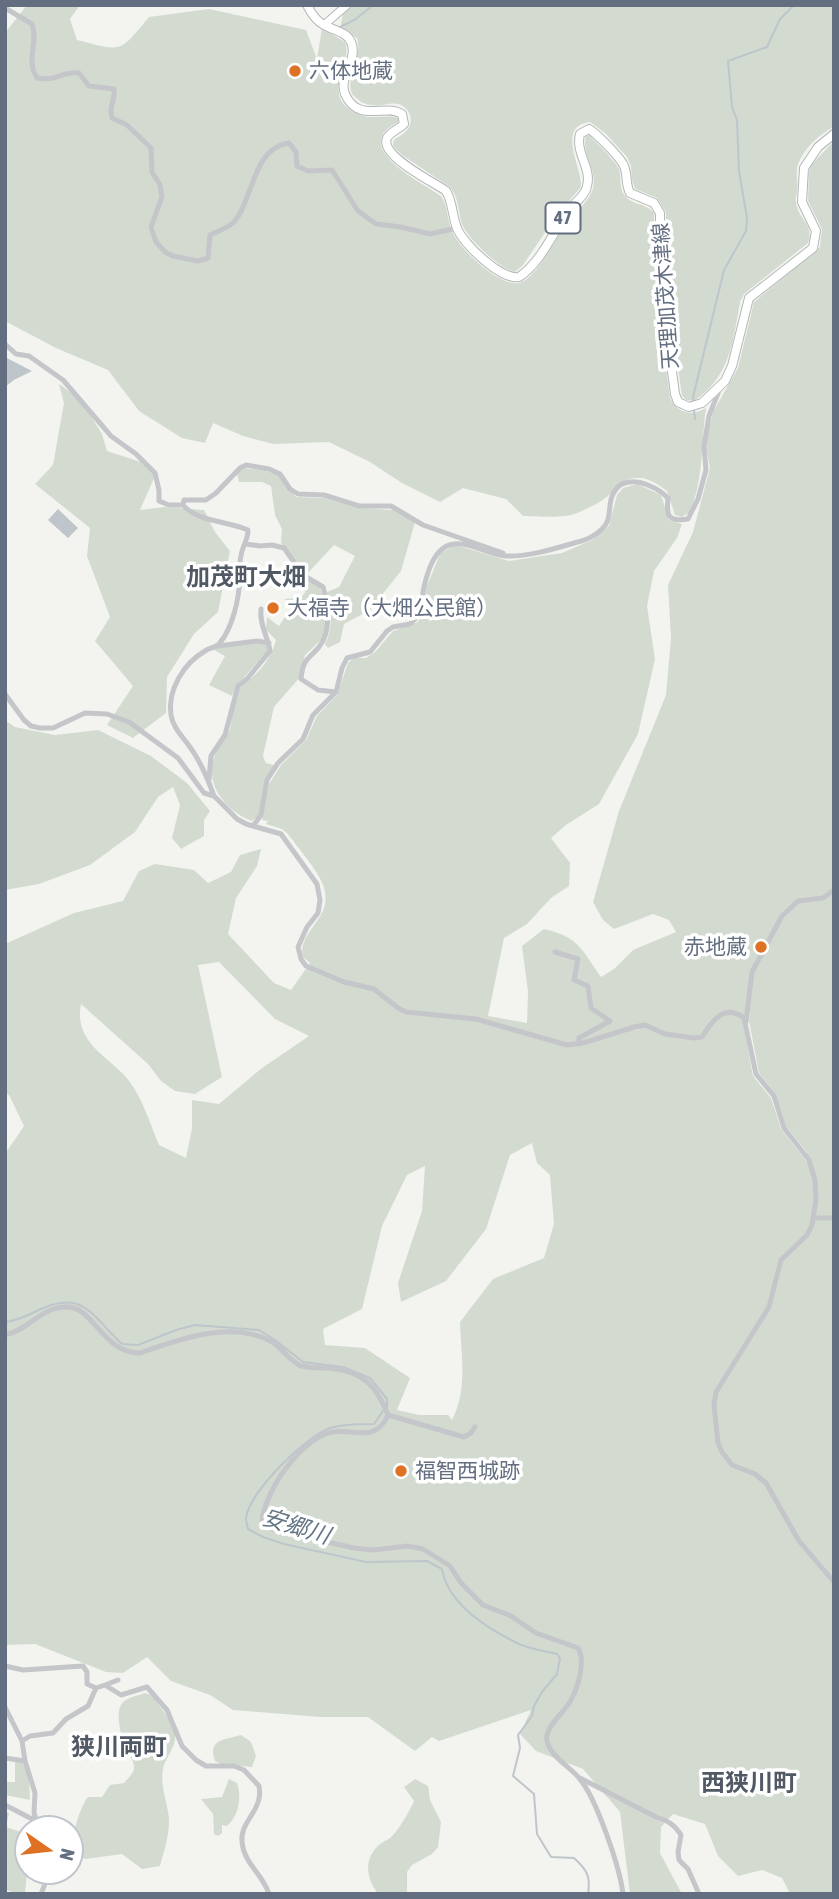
<!DOCTYPE html>
<meta charset="utf-8">
<style>
body{margin:0}
#map{position:relative;width:839px;height:1899px;overflow:hidden;background:#f3f4ef;font-family:"Asap Condensed",sans-serif}
canvas{display:block}
.frame{position:absolute;inset:0;border:7px solid #636e80;pointer-events:none}
.north{position:absolute;left:14px;top:1815px;width:70px;height:70px;box-sizing:border-box;background:#fff;border:2px solid #c1c5cc;border-radius:50%;rotate:104deg;font-size:19px;font-weight:700;line-height:28px;text-align:center;color:#636e80}
.north::after{content:'';display:block;margin:auto;width:24px;height:32px;background:#df7124;clip-path:polygon(50% 0,100% 100%,50% 72%,0 100%)}
</style>
<div id="map">
<canvas width="839" height="1899"></canvas>
<div class="frame"></div>
<div class="north">N</div>
</div>
<script>
const g = document.querySelector('canvas').getContext('2d');
g.lineJoin = 'round';
function fill(path, color) {
  g.fillStyle = color;
  g.fill(path, 'evenodd');
}
function trace(path, color, width, dash) {
  g.strokeStyle = color;
  g.lineWidth = width;
  g.lineCap = dash ? 'butt' : 'round';
  g.setLineDash(dash || []);
  g.stroke(path);
}
function write(font, color, halo, rows, align = 'center') {
  g.font = font + ' "Asap Condensed","Noto Sans JP",sans-serif';
  g.lineWidth = 7;
  g.setLineDash([]);
  g.textBaseline = 'middle';
  g.strokeStyle = halo;
  g.fillStyle = color;
  for (const [text, x, y, turn = 0] of rows) {
    g.save();
    g.translate(x, y);
    g.rotate((+turn || 0) * Math.PI / 180);
    g.textAlign = isNaN(turn) ? turn : align;
    if (halo) g.strokeText(text, 0, 0);
    g.fillText(text, 0, 0);
    g.restore();
  }
}
fill(new Path2D(`
 M27 5H80L70 19 77 40C123 52 119 53 149 17L209 9 306 30 317 59 322 28 345 42C354 67 317 97 360 115 373 120 386 114 398 118V122C392 126 385 129 382 136 372 159 426 185 441 196 448 206 447 220 452 231 459 249 503 291 522 282 535 275 545 257 553 245 558 237 562 230 567 222 575 212 590 201 593 188 598 170 581 154 586 136L589 135C594 140 617 163 619 169 622 178 618 187 625 196 632 205 646 203 654 213V245L658 265 655 285 657 304 670 398C678 413 691 417 706 408 701 443 704 478 690 512L682 517 675 515 667 491C645 474 628 472 610 494 604 501 587 509 577 513 565 519 537 516 523 516L506 499 463 488 440 502 402 483 370 462 329 442 273 444 243 436 213 423 205 443 182 438 139 411 108 370 56 348 5 321V33Z
 M352 5H834V127C819 134 801 151 797 168 796 176 798 183 797 191 797 194 795 198 796 202 797 218 815 225 808 243L744 294 740 302C733 341 730 377 694 401L686 400 682 396 669 303 668 286 670 264 666 244V212L657 198 635 189 632 180 631 166 627 157 605 133 590 122C555 126 583 168 581 187L557 215 523 265 515 272C500 269 467 238 462 224 458 211 459 198 450 187L402 155 393 146 394 140C398 137 404 134 407 130 415 121 410 107 398 104 389 102 380 107 371 105 363 104 358 100 352 94 345 75 363 58 357 38L344 30 341 24 343 13Z
 M834 141V887L826 896 807 898 787 908 756 959 743 1023 753 1076 771 1098 781 1129 807 1162 813 1164 805 1150 786 1126 776 1095 759 1073 749 1021 752 985 754 972 783 917 799 903 823 900 834 893V1894H790L782 1878 762 1870 738 1876 718 1856 705 1824 673 1814 661 1827 660 1853 682 1894H630L620 1812 583 1769 536 1751 520 1734 531 1710 439 1741 432 1737 415 1751 368 1717H321L233 1710 210 1695 171 1681 147 1657 123 1673 106 1672 35 1644 5 1645V1154L24 1126 9 1095 5 1093V944L74 913 123 901 139 871 155 864 194 870 208 883 231 872 240 855 261 849 257 866 236 898 228 934 274 983 291 990 310 963 303 957C297 930 336 918 323 885 317 869 298 848 288 834L282 829 266 824 268 821 262 820 269 784 281 765 306 740 317 716 337 695 348 663 353 658H366L375 652 393 631 418 622 423 610 426 588 441 552 456 545 509 561 562 553 592 540 609 526 617 495 623 488 637 484 661 495 669 520 682 524 677 538 654 571 647 606 655 659 638 734 599 804 566 825 551 838 570 863 569 886 551 898 527 924 504 938 488 1016 527 1023 528 992 522 946 544 929C579 937 581 949 601 977L614 969 633 950 676 932 669 920 653 914 614 929 603 920 593 902 619 811 666 695 671 638 668 585 693 532 710 468 707 452V438L713 412 738 368 754 302 820 247 822 229 808 201 809 173 811 165ZM219 962 275 1019 309 1036 262 1068 219 1104 192 1100V1128L186 1158 159 1145C151 1126 145 1106 134 1088 116 1057 73 1048 81 1004L148 1064 161 1081 175 1091 195 1094 222 1077 198 965ZM532 1143 537 1163 550 1175 554 1224 544 1258 493 1279 460 1322C461 1355 468 1390 452 1420L448 1415H419L397 1410 410 1378 365 1348 325 1345 323 1329 362 1309 382 1226 407 1175 425 1166 422 1211 398 1283 401 1302 446 1281 486 1229 510 1155Z
 M59 384 81 400 102 434 107 451 141 462 155 476 140 510 165 507 204 510 215 532 230 551 218 612 194 634 167 677 166 713 133 738 107 725 133 686 95 641 110 617 87 556 90 528 35 484 53 465 64 403Z
 M243 468 262 470 277 474 296 497 324 498 357 508 394 510 415 522 401 571 370 610 344 624 340 642 328 648 325 644C333 629 332 609 327 592L339 587 355 556 334 545 307 574 281 543 282 529 275 515 271 486 262 482H239L237 474Z
 M291 562 320 588 326 604 325 628 322 639 305 655 301 676 274 707 263 756 266 763 274 765 258 816 252 821C225 811 202 782 216 753 221 744 227 738 230 729 233 717 233 697 241 687 243 684 247 683 249 680 262 670 272 655 276 640L266 630 267 617 279 626 293 605 284 599 300 598 305 593 304 585 290 572Z
 M261 643 266 644 269 649C259 662 237 682 232 696L209 685 225 656 212 649C222 644 248 644 261 643Z
 M5 720 15 727 55 735 98 730 151 756 187 783 210 811 204 820V836L181 849 172 838 180 805 173 787 158 797 135 832 90 865 39 884 5 890Z
 M145 1693 154 1696C160 1710 173 1719 175 1734 177 1746 166 1756 163 1769 160 1784 167 1802 169 1818 170 1833 164 1851 160 1866L142 1869 122 1854 86 1859 77 1857C76 1853 73 1850 73 1846 72 1834 80 1807 88 1797H102L110 1785 124 1783C127 1779 133 1774 134 1769 135 1763 129 1754 126 1749 122 1739 115 1715 121 1705 125 1697 138 1696 145 1693Z
 M241 1735 251 1742 256 1756 252 1767 221 1764 215 1761C207 1738 226 1740 241 1735Z
 M15 1761 23 1762 29 1778 30 1800 5 1795V1782H15Z
 M229 1779 237 1783C242 1797 239 1816 227 1826L222 1825V1833L218 1836 214 1834 213 1814 201 1799 222 1797Z
 M415 1779 428 1786 430 1800 441 1822 438 1847 432 1854 412 1865 407 1872V1894H378C366 1877 363 1859 380 1844 385 1841 391 1838 394 1834 399 1829 412 1807 414 1801L404 1787Z
 M5 1811 9 1813 6 1827 24 1833 20 1850 28 1861 25 1894H16L5 1889Z`), '#d3dbd1');
fill(new Path2D(`
 M5 357 32 371 14 380 5 387Z
 M58 509 78 528 68 538 48 520Z`), '#bec6cc');
trace(new Path2D(`
 M340 27 356 19 373 5
 M694 404 693 397 724 270 746 231 747 218 739 171 737 120 732 107 728 61 767 47 780 19 794 5
 M694 410 695 419
 M5 1322C18 1321 30 1314 41 1309 85 1289 93 1318 122 1344L138 1345 176 1330 195 1325 259 1330 275 1340 303 1362 343 1367 370 1378 387 1399V1408
 M383 1411 374 1424C360 1424 344 1424 330 1428 305 1437 250 1491 246 1518 246 1521 247 1525 248 1529L263 1537 284 1544 366 1562 427 1561 442 1569C448 1605 488 1629 519 1644 530 1649 545 1651 557 1654L560 1658 557 1674 542 1692 534 1706 532 1716 518 1735 520 1748 513 1776 534 1794 537 1834 551 1857 574 1858C587 1870 591 1876 588 1894`), '#bec6cc', 2);
const secondary = new Path2D(`
 M324 25 347 5`);
const primary = new Path2D(`
 M307 5C311 13 316 21 324 25 333 30 347 32 351 42 359 59 338 76 345 94 358 124 386 103 402 114L404 124C399 129 390 132 387 138 379 156 434 182 446 191 453 202 452 216 457 228 463 244 501 280 519 277 542 262 554 229 571 208 576 201 586 195 587 186 592 168 575 153 580 134L589 129C596 133 621 158 624 166 628 175 625 183 630 193L654 203 660 213V244L664 265 661 286 663 304 675 394 678 402 689 407 702 403 725 381 732 366 749 298 813 248 816 231 802 202 804 168 818 147 834 134`);
trace(secondary, '#b6b9be', 9);
trace(primary, '#b4b7bb', 10);
trace(new Path2D(`
 M5 8 32 24C39 43 25 59 37 78 59 82 62 70 79 73L89 86 114 89C116 99 108 107 112 118L127 125 151 148 152 172 160 185 162 197 151 227 156 242 165 252 173 256 198 261 208 258 210 235C217 231 227 229 234 222 254 199 252 148 289 143L296 152 297 166 308 171 332 170 358 211 376 224 401 227 430 234 457 228
 M5 344 16 354 29 356 63 380 111 436 136 454 155 473 159 490V501L169 505H183L184 500H206L216 493 240 468 246 465 269 469 280 474 290 489 298 494 324 495 359 506H391L423 525 503 553
 M183 505C197 522 228 521 248 530 248 541 242 546 241 556 239 562 241 571 240 578 239 598 233 628 219 644 215 648 209 648 205 651 184 663 167 690 171 715 173 728 183 737 190 747 201 762 208 779 214 796
 M246 544 260 546 272 545 284 548 303 575 323 587C328 604 332 631 319 647 307 661 303 659 301 679L318 690 336 692
 M218 646 257 641 269 643
 M5 694 24 720 31 726 40 728H53L85 713 107 714 129 722 178 758 204 793 214 796 237 819 246 824 281 834 317 884 320 900 318 913 307 927 298 947 301 959 306 966 344 982 374 989 398 1008 406 1012 476 1019 567 1045 583 1043 634 1027 645 1025 665 1034 694 1038 702 1037C712 1021 724 1003 744 1018L756 1074 774 1096 784 1128 809 1160 815 1180 816 1200 812 1225 807 1235 781 1260 769 1307 716 1392 714 1405 718 1443 722 1452 732 1465 755 1474 766 1483 799 1541 834 1582
 M209 780 211 756 225 735 238 686 247 679 270 651C268 637 259 624 261 609
 M253 826 261 815 267 780 278 763 303 739 313 715 336 692 342 668 347 658 370 652 387 631 393 627 410 624 419 615C422 595 428 546 454 544 471 542 489 555 506 556 527 557 554 549 574 543 584 541 595 536 602 529 613 519 607 505 613 494 623 471 656 485 668 498 666 516 668 522 688 519L698 499 706 470 704 446 709 416 720 388
 M555 952 578 959 574 980 588 986 591 1008 610 1021 579 1038V1044
 M746 1022 752 972 782 916 798 901 823 898 834 890
 M814 1218H834
 M5 1335C28 1330 41 1308 64 1307 94 1304 101 1353 140 1353 178 1340 232 1319 272 1342 282 1348 290 1361 301 1366 310 1368 320 1368 328 1368 362 1371 376 1384 388 1415 375 1444 355 1428 332 1432 301 1438 263 1493 262 1523L267 1527 278 1531 354 1548 373 1550 408 1546 423 1549 450 1566 461 1583 483 1605 511 1616 536 1633 578 1648C586 1660 578 1688 571 1700 565 1712 544 1727 547 1741 550 1756 570 1767 579 1778 596 1797 620 1868 623 1894
 M388 1415 464 1437 471 1433 475 1427
 M5 1666 23 1670 83 1666 87 1672V1684L96 1688
 M105 1685 118 1680
 M5 1707 22 1741 25 1761 35 1793 34 1813 39 1829
 M22 1741 30 1736 53 1733 66 1719 88 1706 96 1688 105 1685 121 1695 147 1687 167 1710 182 1746 196 1760 206 1766H234L244 1770 259 1786C264 1810 240 1821 242 1841 243 1863 263 1874 269 1894
 M5 1758 25 1761
 M580 1778 656 1817C668 1821 674 1824 681 1835L678 1852 679 1860 688 1869 699 1894
 M5 1805 36 1821
 M41 1894 50 1871`), '#c4c6ca', 5);
trace(secondary, '#fff', 7);
trace(primary, '#fff', 8);
for (const [x, y, r, color] of [
 [295,71,7,"#df7124"],
 [273,608,7,"#df7124"],
 [761,947,7,"#df7124"],
 [401,1471,7,"#df7124"]
]) {
  const dot = new Path2D();
  dot.arc(x, y, r, 0, 2 * Math.PI);
  g.fillStyle = color;
  g.fill(dot);
  trace(dot, '#fff', 2.5);
}
for (const [x, y, w] of [
 [563,218,35]
]) {
  const box = new Path2D();
  box.roundRect(x - w / 2, y - 15.5, w, 31, 5);
  g.fillStyle = '#fff';
  g.fill(box);
  trace(box, '#636e80', 2);
}
write('bold 19px', '#636e80', null, [
 ["47",563,218]
]);
write('21px', '#636e80', '#fff', [
 ["六体地蔵",309,71],
 ["大福寺（大畑公民館）",287,608],
 ["赤地蔵",747,947,"right"],
 ["福智西城跡",415,1471]
], 'left');
write('21px', '#636e80', '#fff', [
 ["天理加茂木津線",666,296,-94]
]);
write('italic 23px', '#637685', '#fff', [
 ["安郷川",296,1527,17]
]);
write('bold 24px', '#515965', '#fff', [
 ["加茂町大畑",246,577],
 ["狭川両町",119,1747],
 ["西狭川町",749,1783]
]);
</script>
